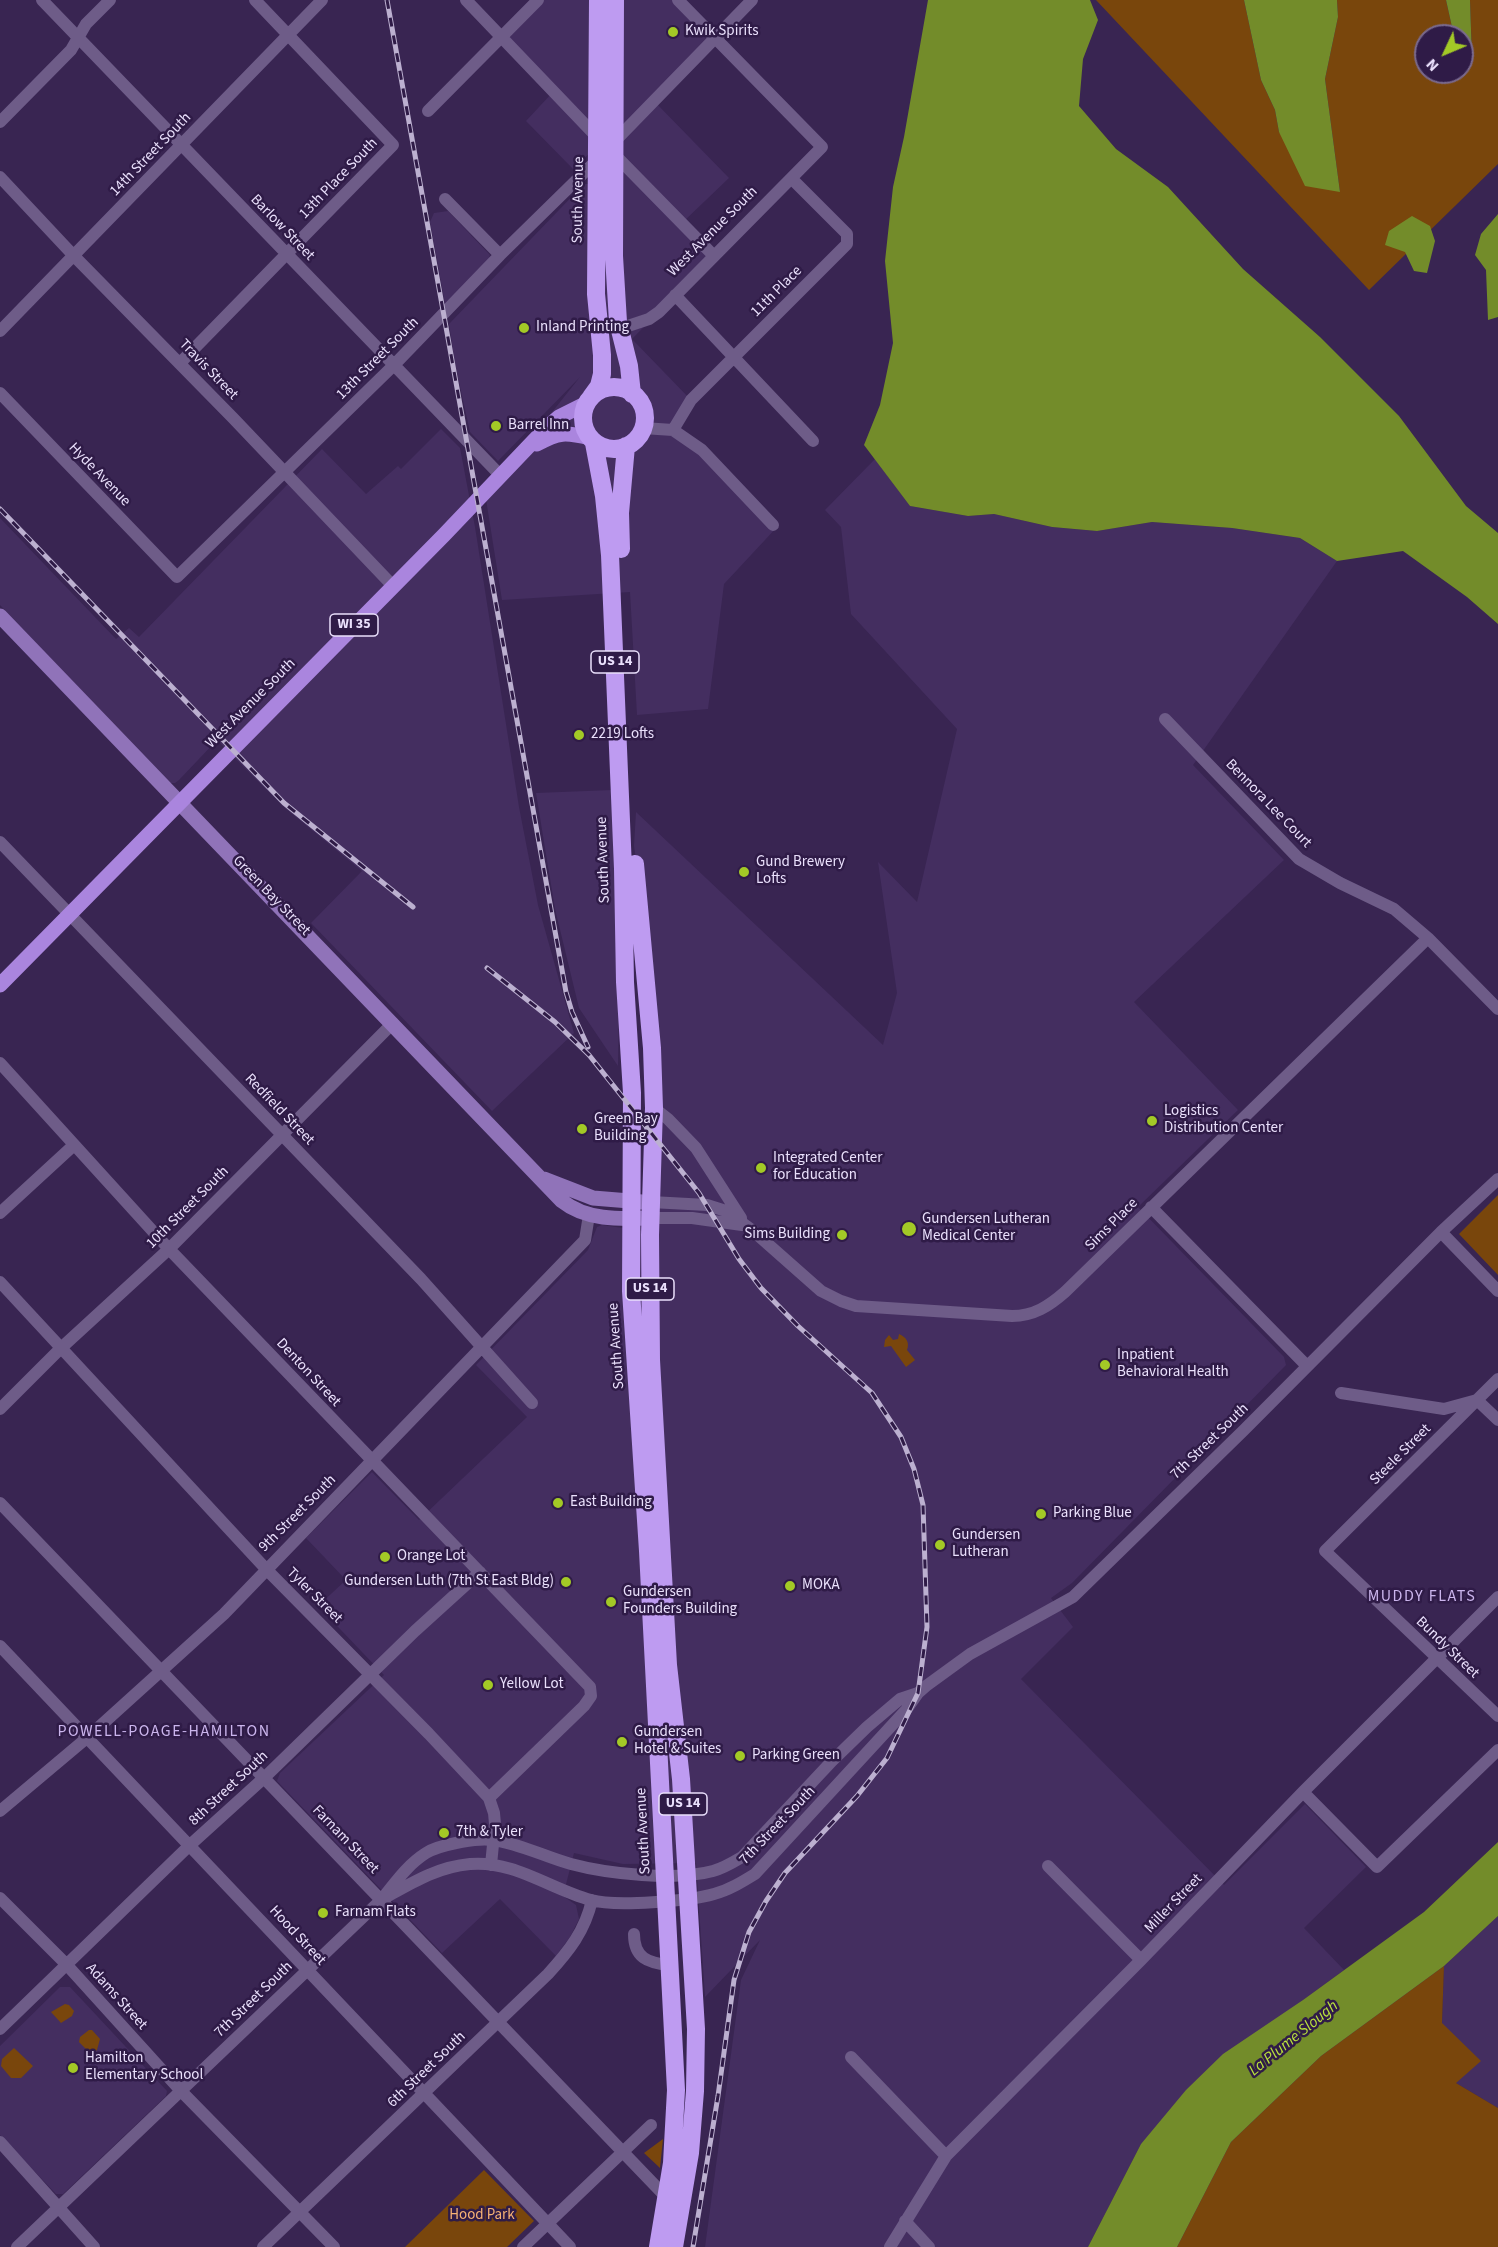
<!DOCTYPE html>
<style>
body{margin:0}
#map{position:relative;width:1498px;height:2247px;overflow:hidden;background:#392552;font-family:"Source Sans 3",sans-serif}
canvas{display:block}
.north{position:absolute;left:1414px;top:24px;width:60px;height:60px;box-sizing:border-box;background:#2f1b47;border:2px solid #7a6a8f;border-radius:50%;rotate:226deg;font-size:16px;font-weight:700;line-height:24px;text-align:center;color:#eae0fc}
.north::after{content:'';display:block;margin:auto;width:21px;height:27px;background:#a3c926;clip-path:polygon(50% 0,100% 100%,50% 72%,0 100%)}
</style>
<div id="map">
<canvas width="1498" height="2247"></canvas>
<div class="north">N</div>
</div>
<script>
const g = document.querySelector('canvas').getContext('2d');
g.lineJoin = 'round';
function fill(path, color) {
  g.fillStyle = color;
  g.fill(path, 'evenodd');
}
function trace(path, color, width, dash) {
  g.strokeStyle = color;
  g.lineWidth = width;
  g.lineCap = dash ? 'butt' : 'round';
  g.setLineDash(dash || []);
  g.stroke(path);
}
function write(font, color, halo, rows, align = 'center') {
  g.font = font + ' "Source Sans 3",sans-serif';
  g.lineWidth = 5;
  g.setLineDash([]);
  g.textBaseline = 'middle';
  g.strokeStyle = halo;
  g.fillStyle = color;
  for (const [text, x, y, turn = 0] of rows) {
    g.save();
    g.translate(x, y);
    g.rotate((+turn || 0) * Math.PI / 180);
    g.textAlign = isNaN(turn) ? turn : align;
    if (halo) g.strokeText(text, 0, 0);
    g.fillText(text, 0, 0);
    g.restore();
  }
}
fill(new Path2D(`
 M538 0H678L714 38 654 101 729 178 682 223 714 256 632 339 691 400 673 430 778 526 724 584 708 709 637 715 630 592 502 600 485 493 501 476 580 377 498 461 470 432 455 364 449 324 584 184H590L592 151 573 169 526 121 553 92 501 37Z
 M448 211 490 255 488 261 445 304 430 222 434 213Z
 M441 429 460 448 475 527 519 807 538 905 574 1033 492 1111 311 923 362 871 285 808 217 740 179 780 175 783H169L0 605V518L116 639 129 628 139 637 322 449 366 494 398 466 401 469Z
 M875 459 910 506 968 516 994 514 1052 527 1097 531 1152 522 1232 528 1300 538 1337 561 1193 765 1284 860 1134 1002 1238 1110 1138 1207 1284 1357 1286 1365 1072 1583 1051 1598 1073 1627 1021 1679 1224 1885 1305 1804 1366 1867 1304 1928 1344 1970 1303 2000 1141 2144 1088 2247H705L741 1980 760 1940 705 1997 696 1863 623 1864 574 1853 563 1896 576 1905 579 1919 570 1937 556 1956 500 1899 442 1953 277 1781 280 1773 384 1675 318 1606 346 1580 306 1538 372 1472 419 1520 527 1417 476 1365 588 1250 597 1227 602 1225 658 1233 642 899 634 846 636 812 883 1045 897 993 878 862 917 902 957 729 851 614 841 527 825 510Z
 M612 790 619 1006 618 1066 579 1008 555 909 536 793Z
 M1498 1916V2108L1456 2083 1442 2023 1444 1966Z
 M60 1987H70L167 2091 166 2096 63 2194H56L0 2135V2046Z`), '#442e60');
fill(new Path2D(`
 M1096 0H1244L1261 80 1275 110 1279 132 1340 192 1325 79 1338 17 1337 0H1446L1454 36H1426V72H1462V46L1472 57 1470 0H1498V164L1369 290Z
 M1498 1195V1275L1459 1234Z
 M899 1334C906 1337 910 1342 907 1350L915 1360 906 1367 891 1346 884 1347 885 1340 889 1335 893 1340 898 1339Z
 M1444 1966 1442 2023 1481 2061 1456 2083 1498 2108V2247H1177L1231 2142 1321 2056Z
 M65 2004 69 2005 74 2011 72 2016 61 2023 51 2012Z
 M89 2030H92L100 2039 97 2050 91 2054 79 2042 80 2037Z
 M14 2048 33 2066 21 2078H11L1 2066 2 2059Z
 M663 2139 660 2168 644 2153Z
 M484 2170 534 2221 507 2247H405Z`), '#79460c');
fill(new Path2D(`
 M928 0H1090L1098 20 1083 59 1079 106 1116 149 1168 187 1243 269 1320 337 1399 416 1466 506 1498 533V624L1467 597 1403 551 1337 561 1300 538 1232 528 1152 522 1097 531 1052 527 994 514 968 516 910 506 864 445 880 405 893 343 885 261 893 187 904 137Z
 M1244 0H1337L1338 17 1325 79 1340 192 1305 186 1279 132 1275 110 1261 80Z
 M1446 0H1470L1472 58 1462 46V36H1454Z
 M1498 214V317L1488 320 1486 270 1475 255 1481 234Z
 M1412 216 1430 226 1435 241 1427 273 1414 271 1405 252 1385 245 1389 231Z
 M1498 1842V1916L1444 1966 1321 2056 1231 2142 1177 2247H1088L1141 2144 1186 2090 1223 2054 1303 2000 1424 1912Z`), '#738c2a');
trace(new Path2D(`
 M42 0 501 476
 M466 0 596 136
 M428 111 538 0
 M0 122 71 50 86 24 110 0
 M613 143 752 0
 M614 154 714 256
 M0 177 74 256 233 418 393 586
 M445 199 500 255
 M675 295 813 441
 M619 329 649 319 659 312 822 147 678 0
 M0 331 322 0
 M180 363 393 145 255 0
 M0 393 177 577 394 365 500 255 598 159
 M643 428 673 430 702 450 773 525
 M673 430 691 400 847 244V234L792 179
 M1165 719 1299 859 1340 883 1394 909 1428 938 1498 1009
 M0 842 421 1279 532 1403
 M0 1063 169 1249 590 1687 591 1696 584 1706 489 1798
 M654 1108 668 1119 696 1148 741 1218
 M651 1202 707 1205 726 1211 752 1230 821 1291 841 1301 856 1306 1012 1316C1034 1316 1049 1306 1065 1292L1428 938
 M1151 1207 1307 1366
 M0 1213 74 1145
 M651 1218H692L742 1225
 M1441 1232 1498 1291
 M0 1282 266 1569 429 1734 489 1798 494 1813 495 1824 491 1865
 M1498 1379 1325 1551 1498 1716
 M1341 1393 1444 1409 1477 1400 1498 1420
 M0 1409 60 1349 169 1249 393 1023
 M0 1503 668 2199
 M0 1646 570 2247
 M1303 1792 1377 1867 1498 1750
 M0 1811 88 1737 224 1614 585 1240 589 1215
 M1048 1866 1141 1960
 M0 1898 66 1964 181 2091 334 2247
 M381 1900C410 1884 436 1867 470 1864 514 1860 550 1889 591 1900 615 1907 690 1901 714 1894 729 1890 742 1882 755 1874L906 1710 918 1693 926 1686 970 1654 1073 1597 1244 1430 1441 1232 1498 1179
 M634 1934C634 1958 648 1963 669 1965
 M0 2029 190 1845 265 1777 415 1631 480 1572
 M851 2057 946 2156
 M0 2142 94 2247
 M905 2221 929 2247
 M17 2247 381 1900C395 1883 407 1865 426 1853 434 1848 446 1845 456 1843 468 1841 480 1838 492 1840 519 1843 545 1857 571 1864 608 1874 676 1881 713 1871 724 1868 732 1863 742 1857L832 1761 867 1727 900 1699 918 1693
 M263 2247 548 1974C569 1951 585 1931 592 1900
 M523 2247 651 2125
 M890 2247 946 2156 1141 1960 1303 1792 1498 1597`), '#6e5c88', 12);
trace(new Path2D(`
 M0 616 562 1201C587 1221 621 1219 651 1218
 M544 1179 593 1198 642 1202`), '#9073b9', 15);
trace(new Path2D(`
 M537 444C559 432 565 432 590 438
 M0 985 444 535 546 428 559 417 587 403`), '#aa85de', 15);
trace(new Path2D(`
 M615 0 614 256 618 322 629 366 632 394
 M583 418a31 31 0 1 1 62 0a31 31 0 1 1-62 0Z
 M591 397 599 386 602 374V355L596 294 598 0
 M594 443 604 496 610 555 623 869 625 982 632 1093 631 1291 648 1551 676 2090 672 2163 658 2247
 M621 549 620 513 626 446
 M635 864 652 1048 654 1108 650 1235 651 1360 668 1665 681 1779 696 2029 695 2091 690 2153 674 2247`), '#be9bf1', 18);
const rail = new Path2D(`
 M387 0 566 992 572 1012 588 1047
 M0 509 284 803 413 907
 M487 968 555 1022 589 1055 699 1193 739 1259 761 1288 798 1326 872 1393 901 1437 914 1469 923 1505 927 1627 918 1693 887 1758 857 1796 785 1873 766 1901 749 1932 734 1980 718 2096 693 2247`);
trace(rail, '#bcb0d0', 5);
trace(rail, '#2f1b47', 3, [9]);
for (const [x, y, r, color] of [
 [673,32,6,"#a3c926"],
 [524,328,6,"#a3c926"],
 [496,426,6,"#a3c926"],
 [579,735,6,"#a3c926"],
 [744,872,6,"#a3c926"],
 [1152,1121,6,"#a3c926"],
 [582,1129,6,"#a3c926"],
 [761,1168,6,"#a3c926"],
 [909,1229,8,"#a3c926"],
 [842,1235,6,"#a3c926"],
 [1105,1365,6,"#a3c926"],
 [558,1503,6,"#a3c926"],
 [1041,1514,6,"#a3c926"],
 [940,1545,6,"#a3c926"],
 [385,1557,6,"#a3c926"],
 [566,1582,6,"#a3c926"],
 [790,1586,6,"#a3c926"],
 [611,1602,6,"#a3c926"],
 [488,1685,6,"#a3c926"],
 [622,1742,6,"#a3c926"],
 [740,1756,6,"#a3c926"],
 [444,1833,6,"#a3c926"],
 [323,1913,6,"#a3c926"],
 [73,2068,6,"#a3c926"]
]) {
  const dot = new Path2D();
  dot.arc(x, y, r, 0, 2 * Math.PI);
  g.fillStyle = color;
  g.fill(dot);
  trace(dot, '#2f1b47', 2);
}
for (const [x, y, w] of [
 [354,625,48],
 [615,662,48],
 [650,1289,48],
 [683,1804,48]
]) {
  const box = new Path2D();
  box.roundRect(x - w / 2, y - 11, w, 22, 4.5);
  g.fillStyle = '#2f1b47';
  g.fill(box);
  trace(box, '#eae0fc', 1.5);
}
write('bold 14px', '#eae0fc', null, [
 ["WI 35",354,625],
 ["US 14",615,662],
 ["US 14",650,1289],
 ["US 14",683,1804]
]);
write('15px', '#eae0fc', '#2f1b47', [
 ["Kwik Spirits",685,32],
 ["Inland Printing",536,328],
 ["Barrel Inn",508,426],
 ["2219 Lofts",591,735],
 ["Gund Brewery",756,863],
 ["Lofts",756,880],
 ["Logistics",1164,1112],
 ["Distribution Center",1164,1129],
 ["Green Bay",594,1120],
 ["Building",594,1137],
 ["Integrated Center",773,1159],
 ["for Education",773,1176],
 ["Gundersen Lutheran",922,1220],
 ["Medical Center",922,1237],
 ["Sims Building",830,1235,"right"],
 ["Inpatient",1117,1356],
 ["Behavioral Health",1117,1373],
 ["East Building",570,1503],
 ["Parking Blue",1053,1514],
 ["Gundersen",952,1536],
 ["Lutheran",952,1553],
 ["Orange Lot",397,1557],
 ["Gundersen Luth (7th St East Bldg)",554,1582,"right"],
 ["MOKA",802,1586],
 ["Gundersen",623,1593],
 ["Founders Building",623,1610],
 ["Yellow Lot",500,1685],
 ["Gundersen",634,1733],
 ["Hotel & Suites",634,1750],
 ["Parking Green",752,1756],
 ["7th & Tyler",456,1833],
 ["Farnam Flats",335,1913],
 ["Hamilton",85,2059],
 ["Elementary School",85,2076]
], 'left');
write('15px', '#eae0fc', '#2f1b47', [
 ["14th Street South",151,155,-46],
 ["13th Place South",339,179,-46],
 ["South Avenue",579,200,-89],
 ["Barlow Street",282,228,46],
 ["West Avenue South",713,232,-45],
 ["11th Place",777,292,-45],
 ["13th Street South",378,359,-45],
 ["Travis Street",208,370,46],
 ["Hyde Avenue",99,475,46],
 ["West Avenue South",251,704,-45],
 ["Bennora Lee Court",1268,804,46],
 ["South Avenue",604,860,-92],
 ["Green Bay Street",271,896,46],
 ["Redfield Street",279,1110,46],
 ["10th Street South",188,1208,-45],
 ["Sims Place",1112,1225,-45],
 ["South Avenue",617,1346,-94],
 ["Denton Street",308,1373,47],
 ["7th Street South",1210,1442,-44],
 ["Steele Street",1401,1455,-45],
 ["9th Street South",298,1514,-45],
 ["Tyler Street",314,1596,45],
 ["Bundy Street",1447,1648,44],
 ["8th Street South",229,1789,-43],
 ["7th Street South",778,1826,-46],
 ["South Avenue",644,1831,-93],
 ["Farnam Street",345,1840,46],
 ["Miller Street",1174,1904,-46],
 ["Hood Street",297,1936,47],
 ["Adams Street",116,1997,48],
 ["7th Street South",254,2000,-44],
 ["6th Street South",427,2070,-44]
]);
write('15px', '#f7b274', '#2f1b47', [
 ["Hood Park",482,2216]
]);
g.letterSpacing = '1.5px';
write('16px', '#cbb5ed', '#2f1b47', [
 ["MUDDY FLATS",1422,1597],
 ["POWELL-POAGE-HAMILTON",164,1732]
]);
g.letterSpacing = '0px';
write('italic 16px', '#bae23d', '#2f1b47', [
 ["La Plume Slough",1294,2039,-39]
]);
</script>
